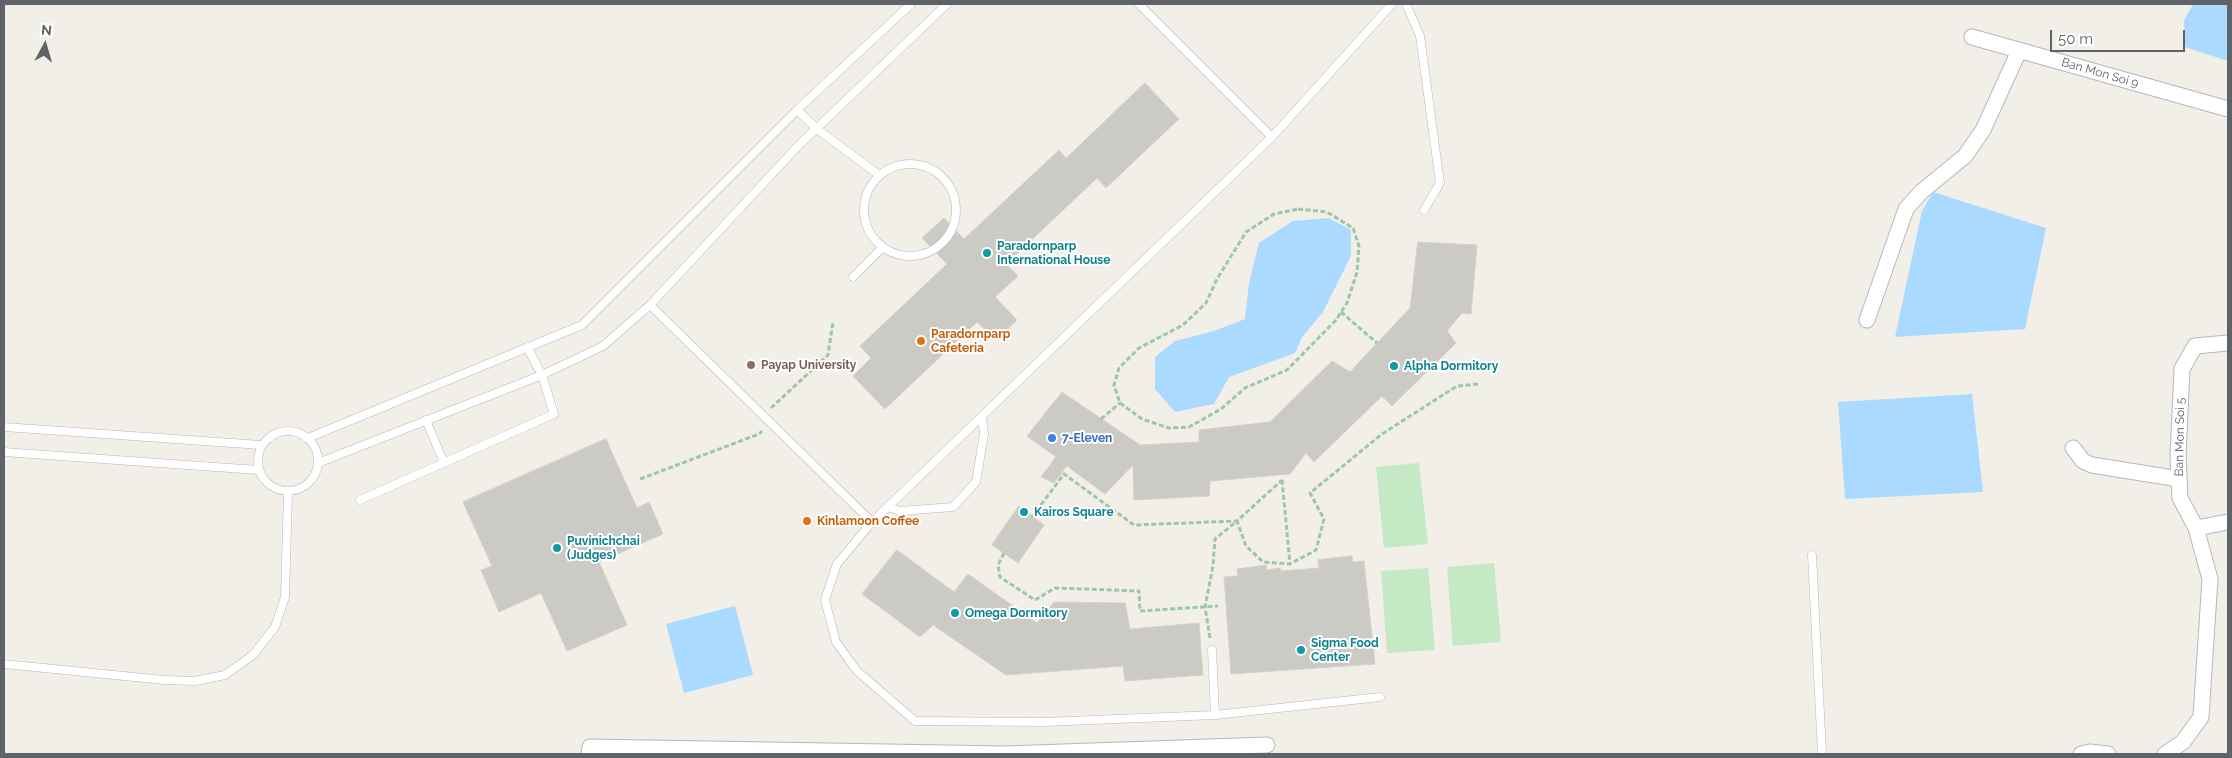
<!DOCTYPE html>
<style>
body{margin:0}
#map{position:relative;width:2232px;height:758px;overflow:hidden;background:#f1efe8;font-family:Raleway,sans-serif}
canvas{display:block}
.frame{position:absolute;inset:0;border:5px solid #5f6368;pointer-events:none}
.north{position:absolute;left:20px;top:20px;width:50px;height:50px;-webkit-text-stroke:4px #fff;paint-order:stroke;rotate:6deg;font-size:14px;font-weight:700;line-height:20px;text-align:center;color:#5f6368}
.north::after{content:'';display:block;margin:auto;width:18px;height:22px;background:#5f6368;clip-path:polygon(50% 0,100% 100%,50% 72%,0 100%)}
.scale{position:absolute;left:2050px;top:30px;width:135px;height:22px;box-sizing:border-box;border:2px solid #5f6368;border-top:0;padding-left:6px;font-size:15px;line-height:18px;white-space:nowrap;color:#5f6368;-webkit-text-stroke:4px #fff;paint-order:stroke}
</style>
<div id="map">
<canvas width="2232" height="758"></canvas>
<div class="frame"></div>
<div class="north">N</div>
<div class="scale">50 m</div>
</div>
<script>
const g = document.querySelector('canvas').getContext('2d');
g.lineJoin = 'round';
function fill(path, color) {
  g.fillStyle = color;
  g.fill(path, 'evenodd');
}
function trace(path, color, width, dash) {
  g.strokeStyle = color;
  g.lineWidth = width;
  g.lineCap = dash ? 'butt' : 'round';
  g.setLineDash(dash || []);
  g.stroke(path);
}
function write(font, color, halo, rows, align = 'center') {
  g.font = font + ' Raleway,sans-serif';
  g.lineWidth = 4;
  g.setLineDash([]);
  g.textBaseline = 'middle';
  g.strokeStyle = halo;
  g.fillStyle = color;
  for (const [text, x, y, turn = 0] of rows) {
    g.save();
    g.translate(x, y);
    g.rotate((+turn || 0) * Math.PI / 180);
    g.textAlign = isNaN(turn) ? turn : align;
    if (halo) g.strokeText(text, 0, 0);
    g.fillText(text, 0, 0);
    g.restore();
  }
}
fill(new Path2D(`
 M1419 463 1428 544 1384 548 1376 467Z
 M1494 563 1501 642 1453 646 1447 567Z
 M1428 568 1435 650 1387 653 1381 571Z`), '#c5e8c5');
fill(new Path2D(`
 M2193 4H2228V61L2185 47 2184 21Z
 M1933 192 2046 228 2025 329 1895 337 1922 211Z
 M1329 218 1351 230V256L1323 312 1302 337 1295 353 1229 377 1214 404 1175 412 1155 389V357L1175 341 1214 331 1245 319 1249 283 1259 243 1293 221Z
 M1972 394 1983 492 1845 499 1838 402Z
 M735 606 753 675 684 693 666 624Z`), '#aadaff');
const building = new Path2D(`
 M1145 83 1179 119 1106 188 1097 178 1006 264 1018 276 995 297 1017 320 996 340 977 322 885 409 853 376 871 358 860 346 947 264 922 238 944 218 964 239 1059 150 1066 158Z
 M1418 242 1477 245 1471 314 1462 313 1447 331 1456 343 1392 406 1382 396 1314 462 1306 453 1290 474 1210 481 1209 496 1134 500 1133 465 1105 494 1067 466 1054 483 1041 477 1056 457 1027 436 1062 392 1140 445 1199 442V430L1270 422 1332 361 1350 372 1410 308Z
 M606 439 637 508 649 502 663 534 599 562 627 625 567 651 541 593 499 612 481 570 492 566 463 502Z
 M1019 506 1044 525 1018 563 992 545Z
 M897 550 954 592 968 574 1037 623 1054 602 1125 603 1130 629 1199 623 1203 675 1125 681 1123 666 1006 675 933 625 920 637 862 594Z
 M1352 556 1353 562 1364 561 1375 664 1231 674 1224 577 1238 576 1237 569 1266 565 1267 570 1280 568 1281 571 1319 568 1318 560Z`);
fill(building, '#cccac5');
trace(building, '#d6d1c6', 1);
const service = new Path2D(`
 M1139 4 1272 137
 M1406 4 1420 36 1440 183 1424 210
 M797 110 817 129 879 175
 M864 210a46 46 0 1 1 92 0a46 46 0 1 1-92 0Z
 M853 277 883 247
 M650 305 872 522
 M426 420 444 463
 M4 427 261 445
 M258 461a30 30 0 1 1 60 0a30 30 0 1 1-60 0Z
 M308 438 582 325 797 110 911 4
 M4 452 258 470
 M318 463 542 375 603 346 650 305 798 146 947 4
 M360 500 554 414 542 375 527 347
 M888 507 900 511 953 507 976 482 984 434 982 417
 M1812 555 1822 754
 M1212 650 1215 715
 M4 664 164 680 195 681 225 675 253 655 275 627 285 597 288 491
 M1380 697 1215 715 1044 722 915 721 857 671 836 642 825 600 837 564 872 522 1272 137 1392 4`);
const minor = new Path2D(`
 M1972 37 2228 109
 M1867 320 1906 209 1921 192 1965 156 1983 130 2019 51
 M2073 448 2083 461 2092 465 2179 479
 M2196 528 2228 522
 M589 754 590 747 1005 754 1267 745
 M2081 754 2090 752 2108 754
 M2165 754 2183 742 2201 717 2210 579 2196 528 2180 498 2178 456 2182 369 2195 346 2228 343`);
trace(service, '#b5b8bc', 9);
trace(minor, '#b5b8bc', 17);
trace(new Path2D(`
 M1298 209 1327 212 1353 228 1359 246 1357 272 1347 303 1336 320 1287 370 1245 388 1221 409 1189 427 1169 428 1142 419 1120 403 1114 385 1119 368 1139 348 1183 325 1206 303 1217 279 1246 232 1274 214Z
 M1341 312 1377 343
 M771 408 828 355 833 322
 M1101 419 1120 403
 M640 479 759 434 762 431
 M1282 480 1290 564
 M1032 517 1064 474 1134 525 1237 521 1282 480
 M1004 553 998 565 1000 577 1035 600 1055 588 1139 591 1140 611 1218 606
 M1210 638 1205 607 1213 566 1215 539 1237 521 1246 546 1263 562 1290 564 1316 550 1324 519 1310 493 1382 434 1457 386 1479 384`), '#9cc7a9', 3, [5, 2.5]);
trace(service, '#fff', 8);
trace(minor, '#fff', 15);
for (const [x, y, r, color] of [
 [987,253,5,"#0f9aa8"],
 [921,341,5,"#e8710a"],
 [751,365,5,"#8d6e63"],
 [1394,366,5,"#0f9aa8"],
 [1052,438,5,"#3f7fe0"],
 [1024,512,5,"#0f9aa8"],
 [807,521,5,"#e8710a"],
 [557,548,5,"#0f9aa8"],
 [955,613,5,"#0f9aa8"],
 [1301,650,5,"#0f9aa8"]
]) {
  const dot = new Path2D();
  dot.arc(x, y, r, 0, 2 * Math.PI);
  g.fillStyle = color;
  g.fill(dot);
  trace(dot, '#fff', 2);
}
write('12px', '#5f6368', '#fff', [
 ["Ban Mon Soi 9",2100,73,16],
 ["Ban Mon Soi 5",2180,437,-89]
]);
write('bold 12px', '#0d838f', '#fff', [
 ["Paradornparp",997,246],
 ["International House",997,260],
 ["Alpha Dormitory",1404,366],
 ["Kairos Square",1034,512],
 ["Puvinichchai",567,541],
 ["(Judges)",567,555],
 ["Omega Dormitory",965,613],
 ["Sigma Food",1311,643],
 ["Center",1311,657]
], 'left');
write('bold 12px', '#c56008', '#fff', [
 ["Paradornparp",931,334],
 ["Cafeteria",931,348],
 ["Kinlamoon Coffee",817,521]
], 'left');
write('bold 12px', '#785e54', '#fff', [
 ["Payap University",761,365]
], 'left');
write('bold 12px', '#366cbe', '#fff', [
 ["7-Eleven",1062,438]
], 'left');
</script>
